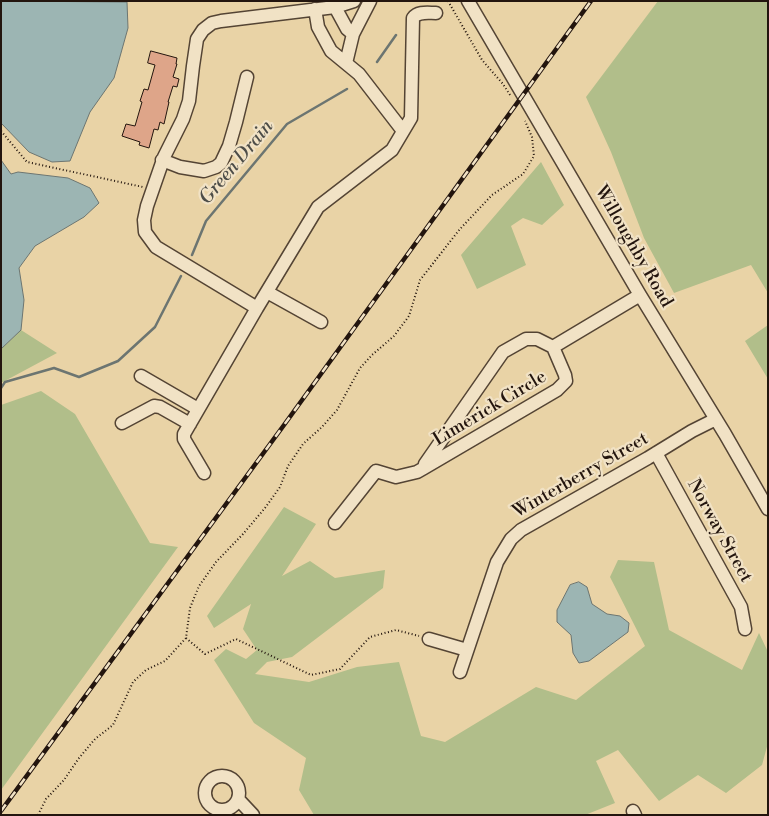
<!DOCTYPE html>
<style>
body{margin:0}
#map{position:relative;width:769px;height:816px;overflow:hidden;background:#e9d3a6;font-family:"Libre Bodoni",serif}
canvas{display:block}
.frame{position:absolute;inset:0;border:2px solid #23150e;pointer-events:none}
</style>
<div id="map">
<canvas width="769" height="816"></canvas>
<div class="frame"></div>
</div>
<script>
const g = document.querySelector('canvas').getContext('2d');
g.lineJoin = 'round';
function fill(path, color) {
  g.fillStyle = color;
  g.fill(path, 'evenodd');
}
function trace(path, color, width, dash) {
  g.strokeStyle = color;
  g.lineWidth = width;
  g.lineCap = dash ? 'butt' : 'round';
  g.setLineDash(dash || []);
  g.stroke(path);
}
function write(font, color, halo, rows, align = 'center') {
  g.font = font + ' "Libre Bodoni",serif';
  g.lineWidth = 4.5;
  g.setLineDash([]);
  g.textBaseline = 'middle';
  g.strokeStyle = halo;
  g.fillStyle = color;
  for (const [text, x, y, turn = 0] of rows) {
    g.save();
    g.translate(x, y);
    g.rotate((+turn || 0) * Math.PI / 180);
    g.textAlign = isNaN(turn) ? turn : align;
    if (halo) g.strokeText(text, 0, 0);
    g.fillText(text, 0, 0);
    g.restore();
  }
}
fill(new Path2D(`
 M658 1H768V293L751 265 674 293 644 238 611 152 586 97Z
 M541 162 564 205 542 225 523 218 511 226 526 265 477 289 461 255Z
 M768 325V379L745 341Z
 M21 330 57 353 1 383V349Z
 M41 391 75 414 150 543 178 547 1 790V405Z
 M284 507 316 524 282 576 310 561 335 578 385 570 383 588 292 657 267 662 255 674 309 682 357 667 399 662 421 736 445 742 536 687 576 700 645 646 610 577 618 560 654 562 669 630 742 670 759 633 768 652V743L762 765 726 793 698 775 659 801 618 750 596 761 615 803 585 815H314L299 790 306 758 254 723 214 660 226 649 246 659 257 650 243 629 251 604 214 628 207 616Z`), '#b1be8a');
const water = new Path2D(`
 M1 1 127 2 128 28 114 78 90 112 70 161 52 162 29 152 1 123Z
 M1 160 11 174 18 172 68 178 90 188 99 203 84 217 35 246 19 268 24 300 21 330 1 349Z
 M579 582 587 587 592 604 607 614 620 616 629 623 628 632 589 661 579 663 573 653 571 635 557 622V610L570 585Z`);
fill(water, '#9cb5b3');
trace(water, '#6c7571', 1);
trace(new Path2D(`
 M377 62 396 35
 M192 255 206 221 287 124 347 89
 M1 388 5 382 54 368 79 377 118 361 155 327 181 276`), '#6c7571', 2.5);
const building = new Path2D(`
 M151 51 177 58 176 64H177L173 77 179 79 177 87 173 86 168 102H169L164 124 160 122 158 130 154 129 149 148 139 145 140 142 122 136 126 124 135 126 142 102 140 101 144 89 148 90 155 65 148 63Z`);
fill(building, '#dea589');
trace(building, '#23150e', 1);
const minor = new Path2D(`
 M354 1 335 7 221 21 212 23 203 30 197 39 193 66 189 101 183 119 164 157 147 206 144 220 145 232 156 247 257 308 318 207 392 150 411 118 413 18C418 11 428 13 436 13
 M468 1 640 295 725 434 768 509
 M335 7 347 29 353 34
 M315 9 318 27 331 51 359 74 403 131
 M346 63 353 34 370 1
 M162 160 180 167 204 171 216 167 221 163 229 146 236 122 247 77
 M267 292 321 322
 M553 347 640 295
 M141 376 198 409
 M122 423 154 406 160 407 190 424
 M656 453 741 607 745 629
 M204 473 184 439V434L257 308
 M335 523 376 471 396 477 417 472 424 468 557 390 566 381 565 375 553 347 537 339H526L503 352 425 464 424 468
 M429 639 467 650
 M460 672 497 562 511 539 521 530 648 458 692 431 716 419
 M205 793a17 17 0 1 1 34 0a17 17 0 1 1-34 0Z
 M238 799 253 815
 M633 811 635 815`);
trace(minor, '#544434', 15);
trace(new Path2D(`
 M448 1 482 60 503 84 510 95
 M1 131 27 162 143 187
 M186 638 205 654 236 639 311 675 340 669 370 637 396 630 419 636
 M38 815 46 799 64 780 79 758 95 739 113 725 133 682 146 670 165 661 186 638 190 608 199 586 216 562 243 534 265 508 280 487 288 466 303 444 322 427 337 410 360 368 372 355 394 336 409 316 420 280 460 229 492 195 523 174 534 156 532 137 525 121`), '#23150e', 2, [1, 2.5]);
trace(minor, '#f1e2c5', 12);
const rail = new Path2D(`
 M1 811 284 425 591 1`);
trace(rail, '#23150e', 4.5);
trace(rail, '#f1e2c5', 2.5, [8]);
write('18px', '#23150e', '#f1e2c5', [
 ["Willoughby Road",633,247,60],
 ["Limerick Circle",490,409,-31],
 ["Winterberry Street",581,476,-30],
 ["Norway Street",719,531,61]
]);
write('italic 19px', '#4d4d48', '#f1e2c5', [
 ["Green Drain",237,163,-50]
]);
</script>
